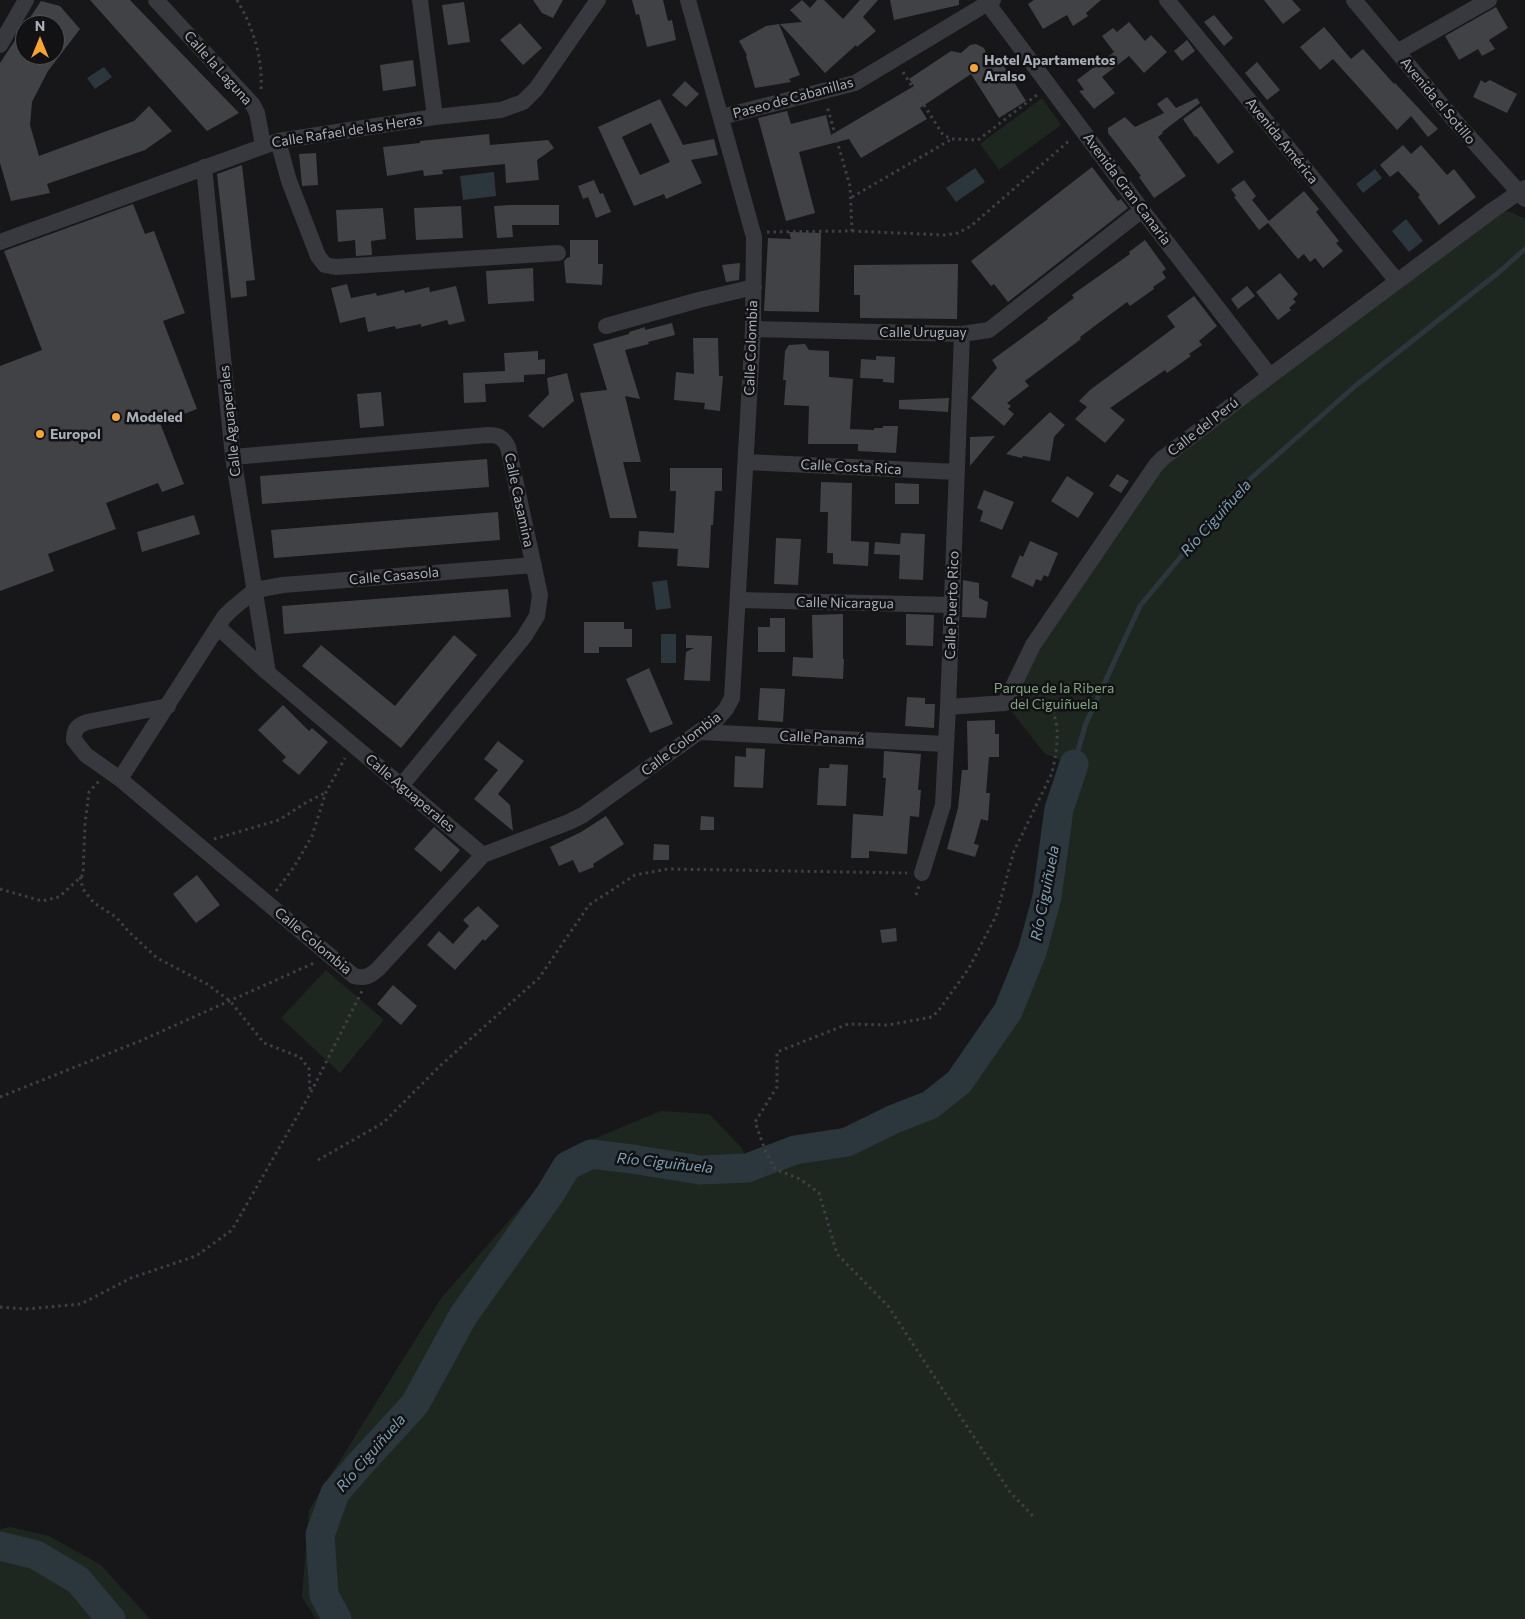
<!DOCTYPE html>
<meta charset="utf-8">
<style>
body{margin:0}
#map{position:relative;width:1525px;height:1619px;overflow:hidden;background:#171719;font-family:Commissioner,sans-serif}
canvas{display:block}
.north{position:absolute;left:15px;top:15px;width:50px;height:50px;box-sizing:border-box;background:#121214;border:1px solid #4e5156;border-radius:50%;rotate:0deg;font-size:14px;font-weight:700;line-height:20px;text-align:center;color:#a9afb9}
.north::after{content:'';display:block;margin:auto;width:18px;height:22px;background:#f5a433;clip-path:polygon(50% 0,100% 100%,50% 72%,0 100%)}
</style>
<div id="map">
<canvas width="1525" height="1619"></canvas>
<div class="north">N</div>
</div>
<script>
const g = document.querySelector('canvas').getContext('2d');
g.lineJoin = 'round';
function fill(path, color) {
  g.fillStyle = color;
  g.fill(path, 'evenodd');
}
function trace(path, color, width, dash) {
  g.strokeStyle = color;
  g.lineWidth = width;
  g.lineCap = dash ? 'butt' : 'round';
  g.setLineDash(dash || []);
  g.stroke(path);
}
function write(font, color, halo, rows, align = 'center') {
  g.font = font + ' Commissioner,sans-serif';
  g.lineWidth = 5;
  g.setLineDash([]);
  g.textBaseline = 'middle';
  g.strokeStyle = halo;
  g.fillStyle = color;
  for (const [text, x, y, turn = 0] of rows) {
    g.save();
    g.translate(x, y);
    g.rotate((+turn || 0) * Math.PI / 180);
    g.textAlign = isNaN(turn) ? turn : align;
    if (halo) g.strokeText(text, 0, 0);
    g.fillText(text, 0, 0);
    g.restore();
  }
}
fill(new Path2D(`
 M1042 98 1061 125 999 170 980 144Z
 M1493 210 1511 212 1525 219V1619H316L302 1597 309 1510 442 1297 574 1147 661 1111 709 1114 741 1147 751 1167 795 1150 847 1142 894 1119 930 1105 959 1082 1008 1011 1032 952 1047 896 1059 809 1073 764 1045 754 1005 703 1156 465Z
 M326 970 384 1020 340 1073 281 1018Z
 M10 1527 49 1536 101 1565 150 1619H0V1529Z`), '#1e271f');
fill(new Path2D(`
 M104 67 112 77 95 89 87 78Z
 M975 168 985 182 956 202 946 188Z
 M1375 169 1382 178 1363 193 1356 184Z
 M494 172 496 196 463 200 460 176Z
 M1406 219 1423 241 1409 252 1392 231Z
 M667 580 671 608 656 610 652 582Z
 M661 634H676V663H661Z`), '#2c373d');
trace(new Path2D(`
 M1074 764 1086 723 1140 606 1232 495 1354 387 1498 273 1525 249`), '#2c373d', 5);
trace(new Path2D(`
 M0 1546 36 1555 78 1580 111 1619
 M337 1619 324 1595 320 1535 335 1493 360 1464 415 1404 463 1316 550 1194 567 1166 591 1154 632 1159 700 1170 747 1168 795 1150 847 1142 894 1119 930 1105 959 1082 1008 1011 1032 952 1047 897 1059 809 1074 764`), '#2c373d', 29);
fill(new Path2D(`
 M90 0H130L239 113 207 131Z
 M533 0H563L553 18 542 13Z
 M632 0H663L668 21 672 20 676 40 647 47 639 14 636 15Z
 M802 0 810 8 817 0H824L843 19 860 0H878L863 17 876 31 857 47 856 45 825 73 780 24 802 22 790 10Z
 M890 0H959V5L894 20Z
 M1034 0H1101L1086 13 1088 16 1073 26 1067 15 1043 29 1028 4Z
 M1264 0H1292L1301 10 1283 24Z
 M41 1 60 6 80 29 48 71 32 102 30 125 39 156 134 121 149 106 172 131 145 150 47 184 50 193 11 201 0 163V63L25 25V55H55V25H25Z
 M464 2 470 42 448 45 442 5Z
 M1496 7 1508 28 1489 40 1495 49 1482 56 1478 49 1459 60 1445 36Z
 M1214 15 1233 38 1224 46 1204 22Z
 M1129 22 1145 41 1151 35 1167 52 1144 73 1129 56 1102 77 1115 93 1094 109 1079 91 1084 90 1077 80 1114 52 1102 36 1113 28 1117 32Z
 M520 23 542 48 523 65 500 40Z
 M779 24 800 75 789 79 791 82 755 88 746 56 747 55 739 41 766 26Z
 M1324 27 1351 59 1363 49 1394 84 1395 83 1438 129 1428 137 1411 116 1397 130 1333 59 1320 70 1300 47Z
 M1187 40 1195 51 1182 61 1174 51Z
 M976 44 984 48 988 58 1000 60 1026 101 999 118 971 74 920 108 927 119 861 158 849 139 799 152 815 213 786 221 758 118 787 111 791 124 826 115 831 135 914 86 909 79 951 51 961 53 970 45Z
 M413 60 416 86 383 91 380 65Z
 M1257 62 1280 90 1267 100 1245 73Z
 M1481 80 1485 83 1490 80 1517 94 1507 113 1473 97Z
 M685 81 699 94 686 107 672 95Z
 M1167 97 1176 108 1197 98 1200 103 1162 132 1163 133 1158 137 1186 176 1154 198 1139 177 1141 176 1108 133V128L1125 117 1135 127 1164 113 1157 104Z
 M660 99 683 145 714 139 718 155 691 160 702 183 666 199 664 194 634 206 598 127ZM651 123 670 162 640 175 622 137Z
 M1201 106 1234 152 1218 164 1196 136 1195 137 1183 119Z
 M489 134 490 145 548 140 554 148 537 160 539 180 506 183 505 164 442 170 443 174 424 176 423 170 387 176 383 147 420 143V141Z
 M1403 145 1411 154 1421 145 1447 175 1454 169 1476 197 1439 225 1418 197 1420 195 1398 171 1390 177 1380 165Z
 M316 153 318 185 302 186 299 154Z
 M242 165 255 280 246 281 247 296 231 298 217 174Z
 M1092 167 1118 201 1121 199 1128 208 1008 302 994 284 991 286 971 261Z
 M594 180 600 194 603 193 611 212 596 218 588 197 583 199 578 186Z
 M1244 180 1256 196 1252 200 1269 221 1304 191 1319 209 1316 212 1339 241 1336 243 1343 251 1323 268 1315 258 1310 262 1304 254 1298 259 1268 223 1259 230 1234 197 1236 196 1231 189Z
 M133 204 145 234 154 231 185 313 163 321 197 409 160 423 184 484 162 492 158 483 106 503 116 529 48 554 54 571 0 591V366L42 350 4 251Z
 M511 205H559V225H512L513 237 497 238 494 206Z
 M461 206 463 238 416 240 414 208Z
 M383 208 386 239 371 241 372 255 356 256 355 240 338 242 336 210Z
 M789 232 821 233 819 312 764 311 768 238 791 239Z
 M570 240H598V264H603L602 285 566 283 564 261 567 258 570 257Z
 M1145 240 1166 269 1162 272 1166 278 1153 287 1154 289 1130 306 1127 302 1080 337 1081 339 1025 381 1029 386 1007 403 1011 406 1008 409 1014 414 1004 426 971 398 997 368 992 360 1048 319 1047 318 1074 298 1072 295 1130 254 1129 252Z
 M740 263 739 280 726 282 722 265Z
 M958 264 957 319 860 318V295H854V265Z
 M533 268 534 301 488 304 486 271Z
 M1280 273 1298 294 1293 299 1296 302 1289 308 1291 310 1278 320 1256 292Z
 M347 284 351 298 376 293 377 296 404 290 405 293 429 287 430 292 456 286 465 321 449 325 447 320 421 327V324L396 329 395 326 368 332 365 317 340 323 331 288Z
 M1247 286 1255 296 1238 309 1231 299Z
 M1194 296 1217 326 1199 341 1202 345 1189 354 1191 356 1167 373 1165 370 1110 408 1125 420 1105 443 1075 419 1087 407 1079 401 1090 390 1175 327 1167 316Z
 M672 323 675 335 648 342 649 344 625 350 640 399 625 396 641 462H623L637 518H610L580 393 607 390 593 344 629 334V332L645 327V330Z
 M693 338H718L719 376H723L720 411 704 409 705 403 674 400 676 372 694 374Z
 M805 344 809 350 829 351V377L853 379 850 429 874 430V428H883V426H898L896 453 858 451V444H808L809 406 784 405 786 380H783L785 351 789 345Z
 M538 351V360L545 359V374L524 375V382L485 384 486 402 464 403 463 373 505 371 504 353Z
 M876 356 895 357 894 383 883 382V379L860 378 861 359 876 360Z
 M567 373 574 401 543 428 528 416 549 394 547 378Z
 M381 392 384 426 360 428 357 394Z
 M949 398 948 412 899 409V400Z
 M1050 412 1065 425 1054 437 1050 461 1023 456 1022 458 1006 454Z
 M995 436 970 466V437Z
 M487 459 489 487 262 504 260 476Z
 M670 468H722V491H715L713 525H711L709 568 677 566 678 549 638 547 639 531 674 533 676 491H670Z
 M1117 474 1129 481 1121 493 1109 486Z
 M1067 476 1094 493 1078 518 1051 501Z
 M821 482 852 483 851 541 869 542 868 566 833 564V553H827L828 512H820Z
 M895 483 919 484V504H895Z
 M984 490 1014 502 1002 530 980 521 983 511 977 508Z
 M498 512 500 540 274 558 271 530Z
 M194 515 200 534 142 552 137 532Z
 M901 533 925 534 923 580 899 579 900 555 874 554 875 542 900 544Z
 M776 538 801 539 798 585 774 584Z
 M1030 541 1058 553 1048 577 1044 575 1041 581 1036 579 1033 587 1011 577 1020 555 1023 557Z
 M963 580 979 583V598L988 602 986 618 962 617Z
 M508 589 511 617 284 634 282 606Z
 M843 614V659H844L843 679 792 676 793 657 813 658 812 615Z
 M906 614 934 615 933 646 906 645Z
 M770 618H785V652H758V627H770Z
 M584 622H624V629H632V647H599V653H584Z
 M454 635 477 655 401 748 302 666 321 645 395 706Z
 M686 635 712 636 710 681 684 680 686 652 694 648H686Z
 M649 668 673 724 650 733 626 679Z
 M760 688 785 689 783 722 758 720Z
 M907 697 925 698V704H935L934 728 905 726Z
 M283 705 309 731 312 728 328 742 299 775 282 761 286 757 258 730Z
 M995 720V734H999V757H989L986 793H990L988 821 981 819 974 844 979 845 975 857 947 849 958 808 962 770H968L967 721Z
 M498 741 524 761 498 794 510 805 513 831 474 799 498 770 484 759Z
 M746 748 765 749 763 788 734 787 735 756 746 757Z
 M884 751 921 754 918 790H921L919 817 910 816 907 854 869 851V858H851L853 814 883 816 886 778H883Z
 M830 764 848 765 846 806 817 805 819 768H829Z
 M606 816 624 844 593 864 594 867 579 873 573 860 559 866 550 847 581 832Z
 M701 816 714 817V830H700Z
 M434 827 460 850 441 872 414 849Z
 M654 844 669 845V860H653Z
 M197 875 220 905 196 923 173 894Z
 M478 906 499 926 485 941 483 939 455 970 427 945 439 931 453 944 469 926 463 920Z
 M896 928 897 941 882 943 880 930Z
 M393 985 417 1006 401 1025 377 1004Z`), '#414246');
trace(new Path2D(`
 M237 0C253 27 263 58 261 90
 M903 72 943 135 952 139 978 140 1038 94
 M852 197 952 139
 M852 231 945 235 958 233 971 226 1070 140
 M767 232 852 231 850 186 827 106
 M1028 689C1036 696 1048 704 1053 713 1061 728 1056 760 1051 775L1014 851 996 916 969 968 939 1010 932 1017 888 1025 848 1024 777 1052V1087L755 1122 765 1150 775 1169 800 1179 819 1193 837 1254 888 1306 1010 1492 1033 1516
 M214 839 279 820 307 802 325 793
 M80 877 83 889 94 903 116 917 128 931 157 958 207 984 230 1001 264 1043 300 1057 309 1069 310 1093
 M0 889 42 901 59 897 83 875 85 824 89 792 99 781
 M276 891 294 867 312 836 326 792 345 758
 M916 895 919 886
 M0 1097 140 1041 314 963
 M318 1160 383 1123 441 1065 539 978 589 905 635 875 668 869 907 873
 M0 1307 27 1309 81 1304 131 1278 196 1256 232 1230 310 1094 362 991`), '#3e4045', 3, [2.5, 4]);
trace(new Path2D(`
 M156 0 253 105 257 113 263 145
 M420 0 435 117
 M985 0 1142 210 1270 376
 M1167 0 1397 281
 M1354 0 1455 121 1525 199
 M0 45 26 0
 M1397 52 1489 0
 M721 117 855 83 993 0
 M278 141 289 181 318 256 325 265 336 267 558 253
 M204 167 233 457 268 673
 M0 242 278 141 435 117 501 110 523 102 536 89 598 0
 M606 326 699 300 754 287
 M753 329 962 334 989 330 1142 210
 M233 457 488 435C498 435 503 437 508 447L540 595 537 616 524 637 401 786
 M746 462 957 472
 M738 600 952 605
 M218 627 268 673 483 855
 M168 706 87 722C77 726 74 729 74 740L86 755 120 779 354 976C365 979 370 976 378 969L483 855 569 822 583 815 717 719 726 709 732 698 753 329 754 237 688 0
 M948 707 1005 703 1033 645 1156 465 1163 458 1270 376 1493 210 1525 188
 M699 732 946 744
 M120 779 224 617 232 609 255 590 283 585 534 565
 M922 873 943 805 948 707 962 334`), '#38393e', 16);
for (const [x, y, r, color] of [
 [974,68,5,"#f5a433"],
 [116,417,5,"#f5a433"],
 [40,434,5,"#f5a433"]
]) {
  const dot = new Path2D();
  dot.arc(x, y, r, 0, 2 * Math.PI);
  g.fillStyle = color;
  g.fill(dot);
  trace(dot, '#121214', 2);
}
write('bold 14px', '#a9afb9', '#121214', [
 ["Hotel Apartamentos",984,60],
 ["Aralso",984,76],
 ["Modeled",126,417],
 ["Europol",50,434]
], 'left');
write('14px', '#a9afb9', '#121214', [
 ["Calle la Laguna",218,68,48],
 ["Paseo de Cabanillas",793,98,-15],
 ["Avenida el Sotillo",1438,101,50],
 ["Calle Rafael de las Heras",347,131,-9],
 ["Avenida América",1282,141,51],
 ["Avenida Gran Canaria",1127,189,53],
 ["Calle Uruguay",923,332],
 ["Calle Colombia",751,348,-88],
 ["Calle Aguaperales",230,421,-96],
 ["Calle del Perú",1203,427,-38],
 ["Calle Costa Rica",851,467,3],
 ["Calle Casamina",519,500,78],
 ["Calle Casasola",394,576,-5],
 ["Calle Nicaragua",845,603,1],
 ["Calle Puerto Rico",952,605,-88],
 ["Calle Panamá",822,738,3],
 ["Calle Colombia",681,744,-37],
 ["Calle Aguaperales",410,793,40],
 ["Calle Colombia",313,941,40]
]);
write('14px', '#80a47f', '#121214', [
 ["Parque de la Ribera",1054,688],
 ["del Ciguiñuela",1054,704]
]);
write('italic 15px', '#7fa0b4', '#121214', [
 ["Río Ciguiñuela",1216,518,-48],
 ["Río Ciguiñuela",1045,893,-79],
 ["Río Ciguiñuela",665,1163,6],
 ["Río Ciguiñuela",371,1453,-49]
]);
</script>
